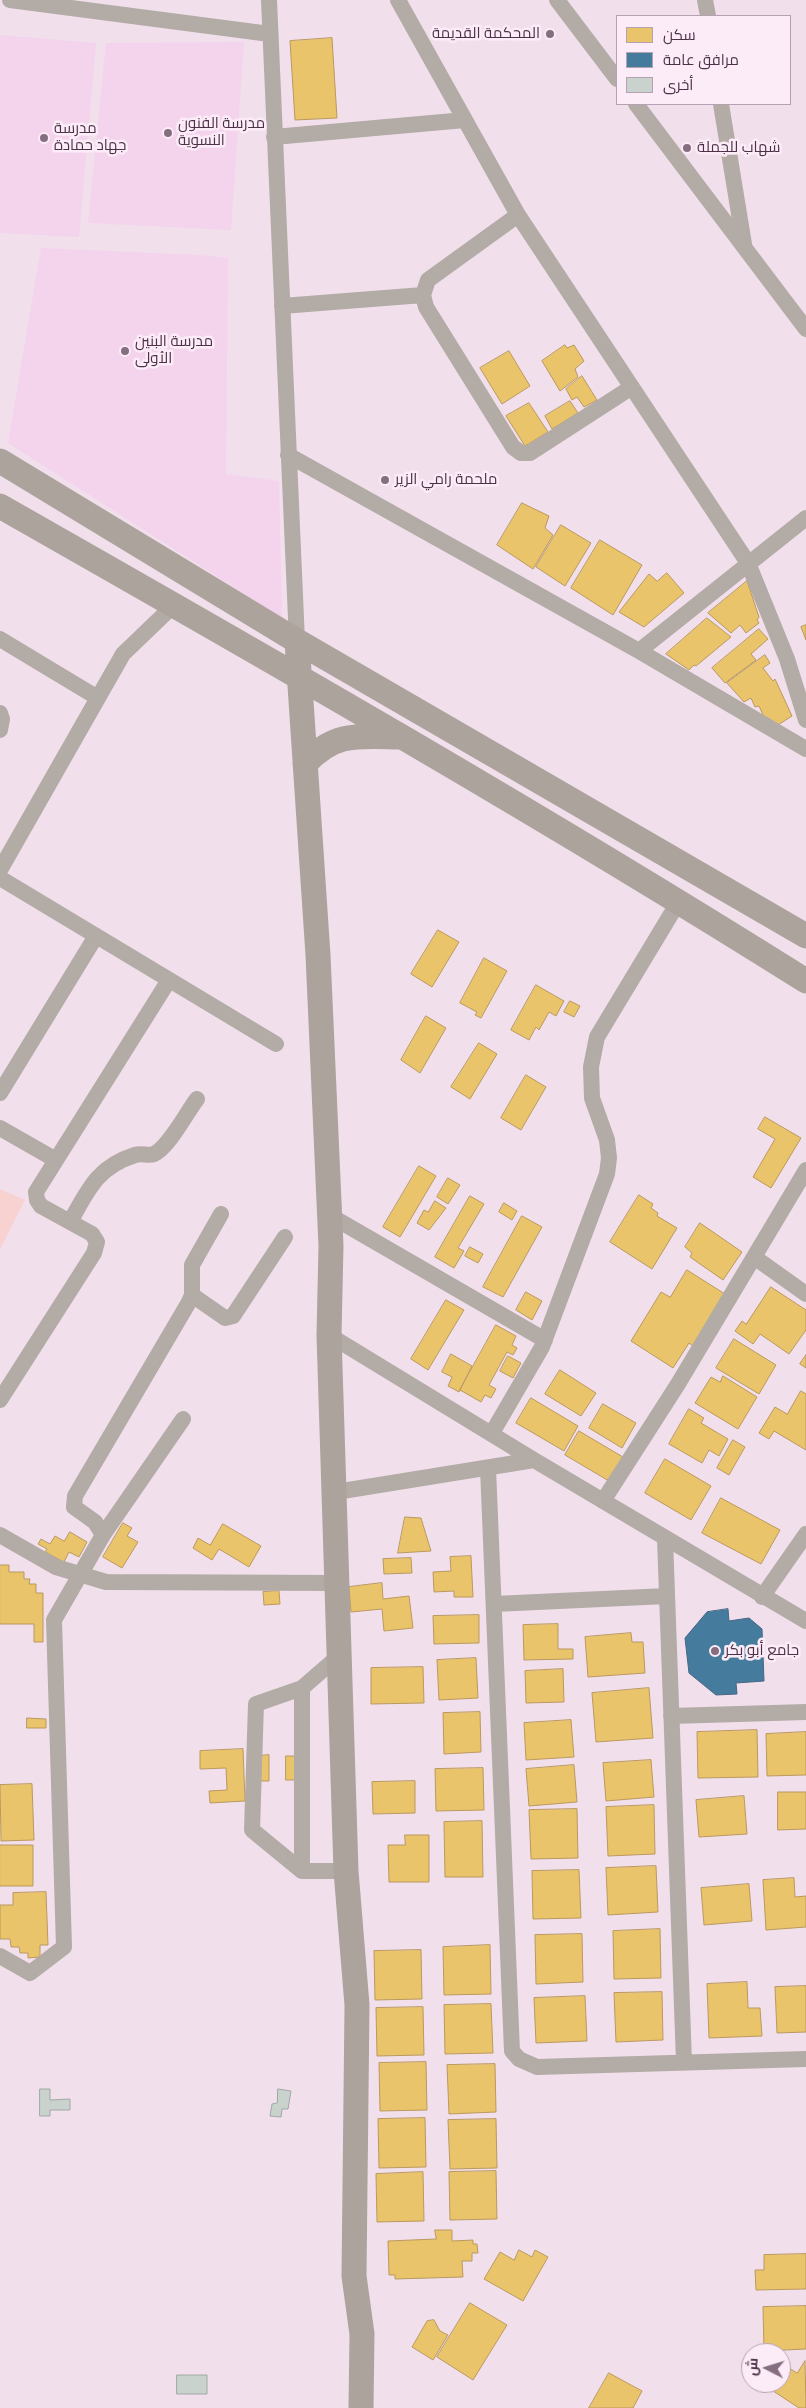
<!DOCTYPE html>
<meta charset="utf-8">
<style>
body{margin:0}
#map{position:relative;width:806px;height:2408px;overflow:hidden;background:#f1e0ec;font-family:Merriweather,Cairo,serif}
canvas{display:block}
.legend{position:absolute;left:616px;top:15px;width:175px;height:90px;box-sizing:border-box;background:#fbecf7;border:1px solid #b5a1b1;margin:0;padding:6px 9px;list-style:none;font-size:15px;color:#4d3148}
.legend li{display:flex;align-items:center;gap:10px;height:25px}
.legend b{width:25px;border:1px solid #b5a1b1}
.north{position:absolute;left:741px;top:2343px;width:50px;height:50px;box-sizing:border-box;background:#fbecf7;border:1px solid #b5a1b1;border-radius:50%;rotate:275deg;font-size:14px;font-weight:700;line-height:20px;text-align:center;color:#4d3148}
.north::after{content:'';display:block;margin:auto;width:18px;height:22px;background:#866e81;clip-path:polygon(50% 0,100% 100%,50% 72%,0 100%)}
</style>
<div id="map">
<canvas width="806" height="2408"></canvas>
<ul class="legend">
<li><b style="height:14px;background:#e9c46a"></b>سكن</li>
<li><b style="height:14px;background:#457b9d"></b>مرافق عامة</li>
<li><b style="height:14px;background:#cad2cd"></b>أخرى</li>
</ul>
<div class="north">ش</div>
</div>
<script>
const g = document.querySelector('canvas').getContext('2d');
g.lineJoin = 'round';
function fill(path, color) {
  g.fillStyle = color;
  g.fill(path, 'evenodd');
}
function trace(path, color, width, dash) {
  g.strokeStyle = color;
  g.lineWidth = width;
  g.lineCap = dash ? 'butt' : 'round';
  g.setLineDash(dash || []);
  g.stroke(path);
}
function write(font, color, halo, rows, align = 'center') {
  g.font = font + ' Merriweather,Cairo,serif';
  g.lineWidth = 5;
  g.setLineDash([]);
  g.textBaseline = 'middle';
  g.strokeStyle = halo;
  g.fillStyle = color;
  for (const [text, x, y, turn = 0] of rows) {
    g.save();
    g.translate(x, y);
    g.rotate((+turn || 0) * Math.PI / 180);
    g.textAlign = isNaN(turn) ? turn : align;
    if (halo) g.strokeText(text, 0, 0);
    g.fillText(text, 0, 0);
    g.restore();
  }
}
fill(new Path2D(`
 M0 35 96 43 79 237 0 233Z
 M244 42 231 230 88 223 106 43Z
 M41 248 200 255 228 258 226 474 279 481 282 618 8 443Z`), '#f4d3ed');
fill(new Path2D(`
 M0 1189 25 1200 0 1250Z`), '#f8d2d0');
const homes = new Path2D(`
 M332 38 337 118 295 120 290 41Z
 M565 345 567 348 574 345 584 361 575 369 578 377 560 391 542 361Z
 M509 351 530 386 502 404 480 368Z
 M582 376 597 400 584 407 577 397 572 400 566 389Z
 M570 401 578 413 552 429 545 416Z
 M529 403 548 432 525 446 506 416Z
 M522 503 549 516 545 528 553 535 533 569 497 545Z
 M561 525 591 543 565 586 536 567Z
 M600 540 642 565 613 615 571 588Z
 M667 573 684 593 644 627 619 612 649 574 657 581Z
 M747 581 759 617 757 620 759 623 746 633 740 625 731 633 708 613Z
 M707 618 731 637 696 666 694 665 689 670 666 654Z
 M806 625V640L801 627Z
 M759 629 768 639 751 654 756 660 725 683 712 668Z
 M765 655 770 663 763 668 773 681 775 679 792 716 778 725 764 717 759 706 755 707 751 698 744 702 727 683Z
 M438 930 459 942 432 987 411 974Z
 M484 958 507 971 481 1018 475 1015 477 1012 460 1003Z
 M536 985 564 1001 556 1016 549 1012 539 1030 536 1027 529 1040 511 1030Z
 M570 1001 580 1006 574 1017 564 1012Z
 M426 1016 446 1028 420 1073 401 1060Z
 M479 1043 497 1054 470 1099 451 1087Z
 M526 1075 546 1087 521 1130 501 1118Z
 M765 1117 801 1138 771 1188 753 1177 775 1139 758 1129Z
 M419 1166 436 1176 400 1237 383 1227Z
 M448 1178 460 1185 448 1204 437 1197Z
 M639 1195 653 1204 651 1208 658 1213 657 1216 677 1228 652 1269 610 1242Z
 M470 1196 484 1204 458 1248 464 1251 454 1268 435 1257Z
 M435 1201 446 1208 429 1230 417 1223 424 1210 428 1212Z
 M504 1203 517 1211 512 1220 499 1212Z
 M522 1216 542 1227 503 1297 483 1287Z
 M700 1223 742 1252 723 1280 690 1257 692 1253 685 1247Z
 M470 1247 483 1254 478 1263 465 1256Z
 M687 1270 725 1294 693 1346 689 1343 673 1368 631 1341 661 1292 670 1297Z
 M771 1287 806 1310V1330L789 1354 760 1334 753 1344 735 1331 742 1321 746 1324Z
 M526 1292 542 1301 532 1320 516 1310Z
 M446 1300 464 1310 428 1370 411 1359Z
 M496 1325 516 1336 512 1345 517 1348 513 1355 507 1352 489 1385 496 1389 491 1398 485 1395 481 1402 460 1390Z
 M734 1339 776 1365 759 1394 716 1368Z
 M451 1354 472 1366 459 1392 448 1386 452 1377 442 1372Z
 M806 1355V1368L800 1364Z
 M508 1356 521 1363 513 1378 500 1371Z
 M560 1370 596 1393 581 1416 545 1394Z
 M723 1376 757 1397 738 1429 695 1403 711 1377 720 1382Z
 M801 1391 806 1394V1450L774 1431 769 1439 759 1433 775 1407 787 1414Z
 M531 1398 578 1426 564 1451 516 1423Z
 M603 1404 636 1423 622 1448 589 1428Z
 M689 1409 704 1418 701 1423 728 1439 719 1456 709 1450 702 1463 669 1444Z
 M579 1431 623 1457 609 1481 565 1455Z
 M733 1440 745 1447 729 1475 717 1468Z
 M665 1459 711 1486 691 1520 645 1493Z
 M721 1498 780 1530 761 1564 702 1533Z
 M405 1517 421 1518 431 1551 398 1553Z
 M123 1523 132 1528 127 1536 138 1542 122 1568 103 1557Z
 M223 1524 261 1546 249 1567 219 1549 212 1560 193 1548 198 1538 210 1545Z
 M70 1532 87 1542 79 1557 69 1552 64 1562 45 1552 47 1549 38 1544 41 1539 50 1544 55 1536 64 1541Z
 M471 1556 473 1597H454V1591L434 1592 433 1572 451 1571 450 1557Z
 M411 1558 412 1573 384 1574 383 1559Z
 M0 1565H9V1572H24V1579H30L29 1584H36V1593H43V1642H34V1624H0Z
 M382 1583 383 1599 409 1596 413 1628 384 1631 382 1609 351 1612 349 1587Z
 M279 1591 280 1604 264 1605 263 1592Z
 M479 1615V1643L434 1644 433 1616Z
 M558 1624V1649H573V1659L524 1660 523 1625Z
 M631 1633 632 1642H643L645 1673 588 1677 585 1637Z
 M476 1658 478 1698 439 1700 437 1660Z
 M423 1667 424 1703 371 1704V1668Z
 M563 1669 564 1702 526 1703 525 1671Z
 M649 1688 653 1738 596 1742 592 1693Z
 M480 1712 481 1752 444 1754 443 1713Z
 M27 1718 46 1719V1728H27Z
 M571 1720 574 1757 526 1760 524 1723Z
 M757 1730 758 1777 698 1778 697 1732Z
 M806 1732V1775L767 1776 766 1734Z
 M243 1749 245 1801 210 1803 209 1791 227 1790 226 1768 200 1769V1751Z
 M269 1755V1781H258V1756Z
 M286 1756H296V1780H286Z
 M651 1760 654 1797 606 1801 603 1763Z
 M574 1765 577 1802 529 1806 526 1769Z
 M483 1768 484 1810 436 1811 435 1769Z
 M415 1781V1813L373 1814 372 1782Z
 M32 1784 34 1840 1 1841 0 1785Z
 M778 1792H806V1829L778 1830Z
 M744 1796 747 1834 699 1837 696 1800Z
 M654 1805 655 1854 608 1856 606 1807Z
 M577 1809 578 1858 531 1859 529 1810Z
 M482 1821 483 1877H445L444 1822Z
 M405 1835H429V1882H389L388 1845H405Z
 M0 1845H33V1886H0Z
 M656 1866 658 1912 608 1915 606 1868Z
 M579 1870 581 1918 533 1919 532 1871Z
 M794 1878 795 1897 806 1896V1927L766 1930 763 1880Z
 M749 1884 752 1921 704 1925 701 1888Z
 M46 1892 48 1945H40V1957L28 1958V1953H20L19 1947H11L10 1939H0V1905H13V1893Z
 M660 1929 661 1978 614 1979 613 1931Z
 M582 1934 583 1982 536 1984 535 1935Z
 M490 1945 491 1994 444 1995 443 1947Z
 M421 1950 422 1999 375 2000 374 1951Z
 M747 1982 748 2008H760L762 2036 709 2038 707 1984Z
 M806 1986V2032L777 2033 775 1987Z
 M662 1992 663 2040 616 2042 614 1993Z
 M585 1996 587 2041 536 2043 534 1998Z
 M491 2004 493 2053 445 2054 444 2005Z
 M423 2007 424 2055 377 2056 376 2008Z
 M426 2062 427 2110 380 2111 379 2063Z
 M495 2064 496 2112 449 2114 447 2065Z
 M425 2118 426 2167 379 2168 378 2119Z
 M496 2119 497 2168 450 2169 448 2120Z
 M496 2171 497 2219 450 2220 449 2172Z
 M423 2172 424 2221 377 2222 376 2174Z
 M435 2230H452V2241L473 2240V2244H477L478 2253H472V2261H462L463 2277 395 2279V2275H389L388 2241 436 2239Z
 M519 2250 532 2257 535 2250 548 2257 523 2301 484 2279 500 2252 514 2260Z
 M806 2254V2289L756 2290 755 2270H764V2255Z
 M470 2303 507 2325 473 2380 437 2357Z
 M806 2306V2349L764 2351 763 2307Z
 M434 2320 440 2331 448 2335 433 2360 412 2347 427 2321Z
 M805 2361 806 2408H799L761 2383H781V2363L797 2373Z
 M609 2373 642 2391 633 2408H589Z`);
fill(homes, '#e9c46a');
trace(homes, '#ba9860', 1);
const public = new Path2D(`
 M728 1609 729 1621 749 1618 762 1629 764 1681 736 1683 737 1694 716 1695 689 1673 685 1638 707 1612Z`);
fill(public, '#457b9d');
trace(public, '#476584', 1);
const building = new Path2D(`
 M40 2089H50V2100L70 2099V2110H50V2116H40Z
 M278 2089 291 2091 288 2109H282L281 2117 270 2116 272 2104 277 2103Z
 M177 2375H207V2394H177Z`);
fill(building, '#cad2cd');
trace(building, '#a1a8a4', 1);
trace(new Path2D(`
 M10 0 270 34
 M269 0 297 641
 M398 0 518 215 748 563 787 659 806 720
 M557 0 617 79
 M705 0 708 16
 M636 104 806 329
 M721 104 744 244
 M274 137 465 120
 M518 215 428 280 423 295 426 307 513 447 521 453H530L632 387
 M282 306 423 295
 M288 455 639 651 806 749
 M0 639 98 698
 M639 651 806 518
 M0 713 2 719 0 730
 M0 870 123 654 174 605
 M0 878 276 1044
 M0 1093 96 936
 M0 1128 56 1160
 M329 1215 545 1340
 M70 1222C88 1190 97 1167 135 1155 141 1153 149 1156 154 1154 169 1147 187 1112 197 1099
 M754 1257 806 1294
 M192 1295 225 1318 233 1316 285 1237
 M329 1335 534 1460 806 1621
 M0 1400 94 1253 97 1242 92 1234 41 1206 37 1200 36 1192 169 980
 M492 1433 542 1347 607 1174 609 1158 607 1140 592 1098 591 1067 597 1037 679 901
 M488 1468 512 2051 519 2059 537 2067 806 2059
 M336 1492 534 1460
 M603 1501 678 1384 806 1170
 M0 1535 56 1567 106 1582 338 1583
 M103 1535 95 1522 74 1507 75 1496 189 1302 192 1295V1265L221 1214
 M665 1539 684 2062
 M762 1597 806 1534
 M494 1604 667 1596
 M340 1655 302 1688V1871H346
 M671 1716 806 1712
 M302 1871 252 1830 256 1704 302 1688
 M0 1956 30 1973 64 1947 54 1620 103 1535 183 1419`), '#b3aba6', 16);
trace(new Path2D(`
 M0 461 297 641 806 936
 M0 506C271 660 542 815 806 981
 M297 641 318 955 331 1246 329 1335 346 1871 357 2005 354 2276 362 2334 361 2408
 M305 764C334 732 358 736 398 737`), '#aca39c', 25);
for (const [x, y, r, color] of [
 [550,34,5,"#866e81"],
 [168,133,5,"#866e81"],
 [44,138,5,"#866e81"],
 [687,148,5,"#866e81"],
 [125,351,5,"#866e81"],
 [385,480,5,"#866e81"],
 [715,1651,5,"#866e81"]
]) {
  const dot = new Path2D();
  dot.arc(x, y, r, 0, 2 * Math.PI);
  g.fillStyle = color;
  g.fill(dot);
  trace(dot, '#fbecf7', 2);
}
write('15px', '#4d3148', '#fbecf7', [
 ["المحكمة القديمة",540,34,"right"],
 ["مدرسة الفنون",178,124],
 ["النسوية",178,141],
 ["مدرسة",54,129],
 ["جهاد حمادة",54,146],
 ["شهاب للجملة",697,148],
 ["مدرسة البنين",135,342],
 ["الأولى",135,359],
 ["ملحمة رامي الزير",395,480],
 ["جامع أبو بكر",725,1651]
], 'left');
</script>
